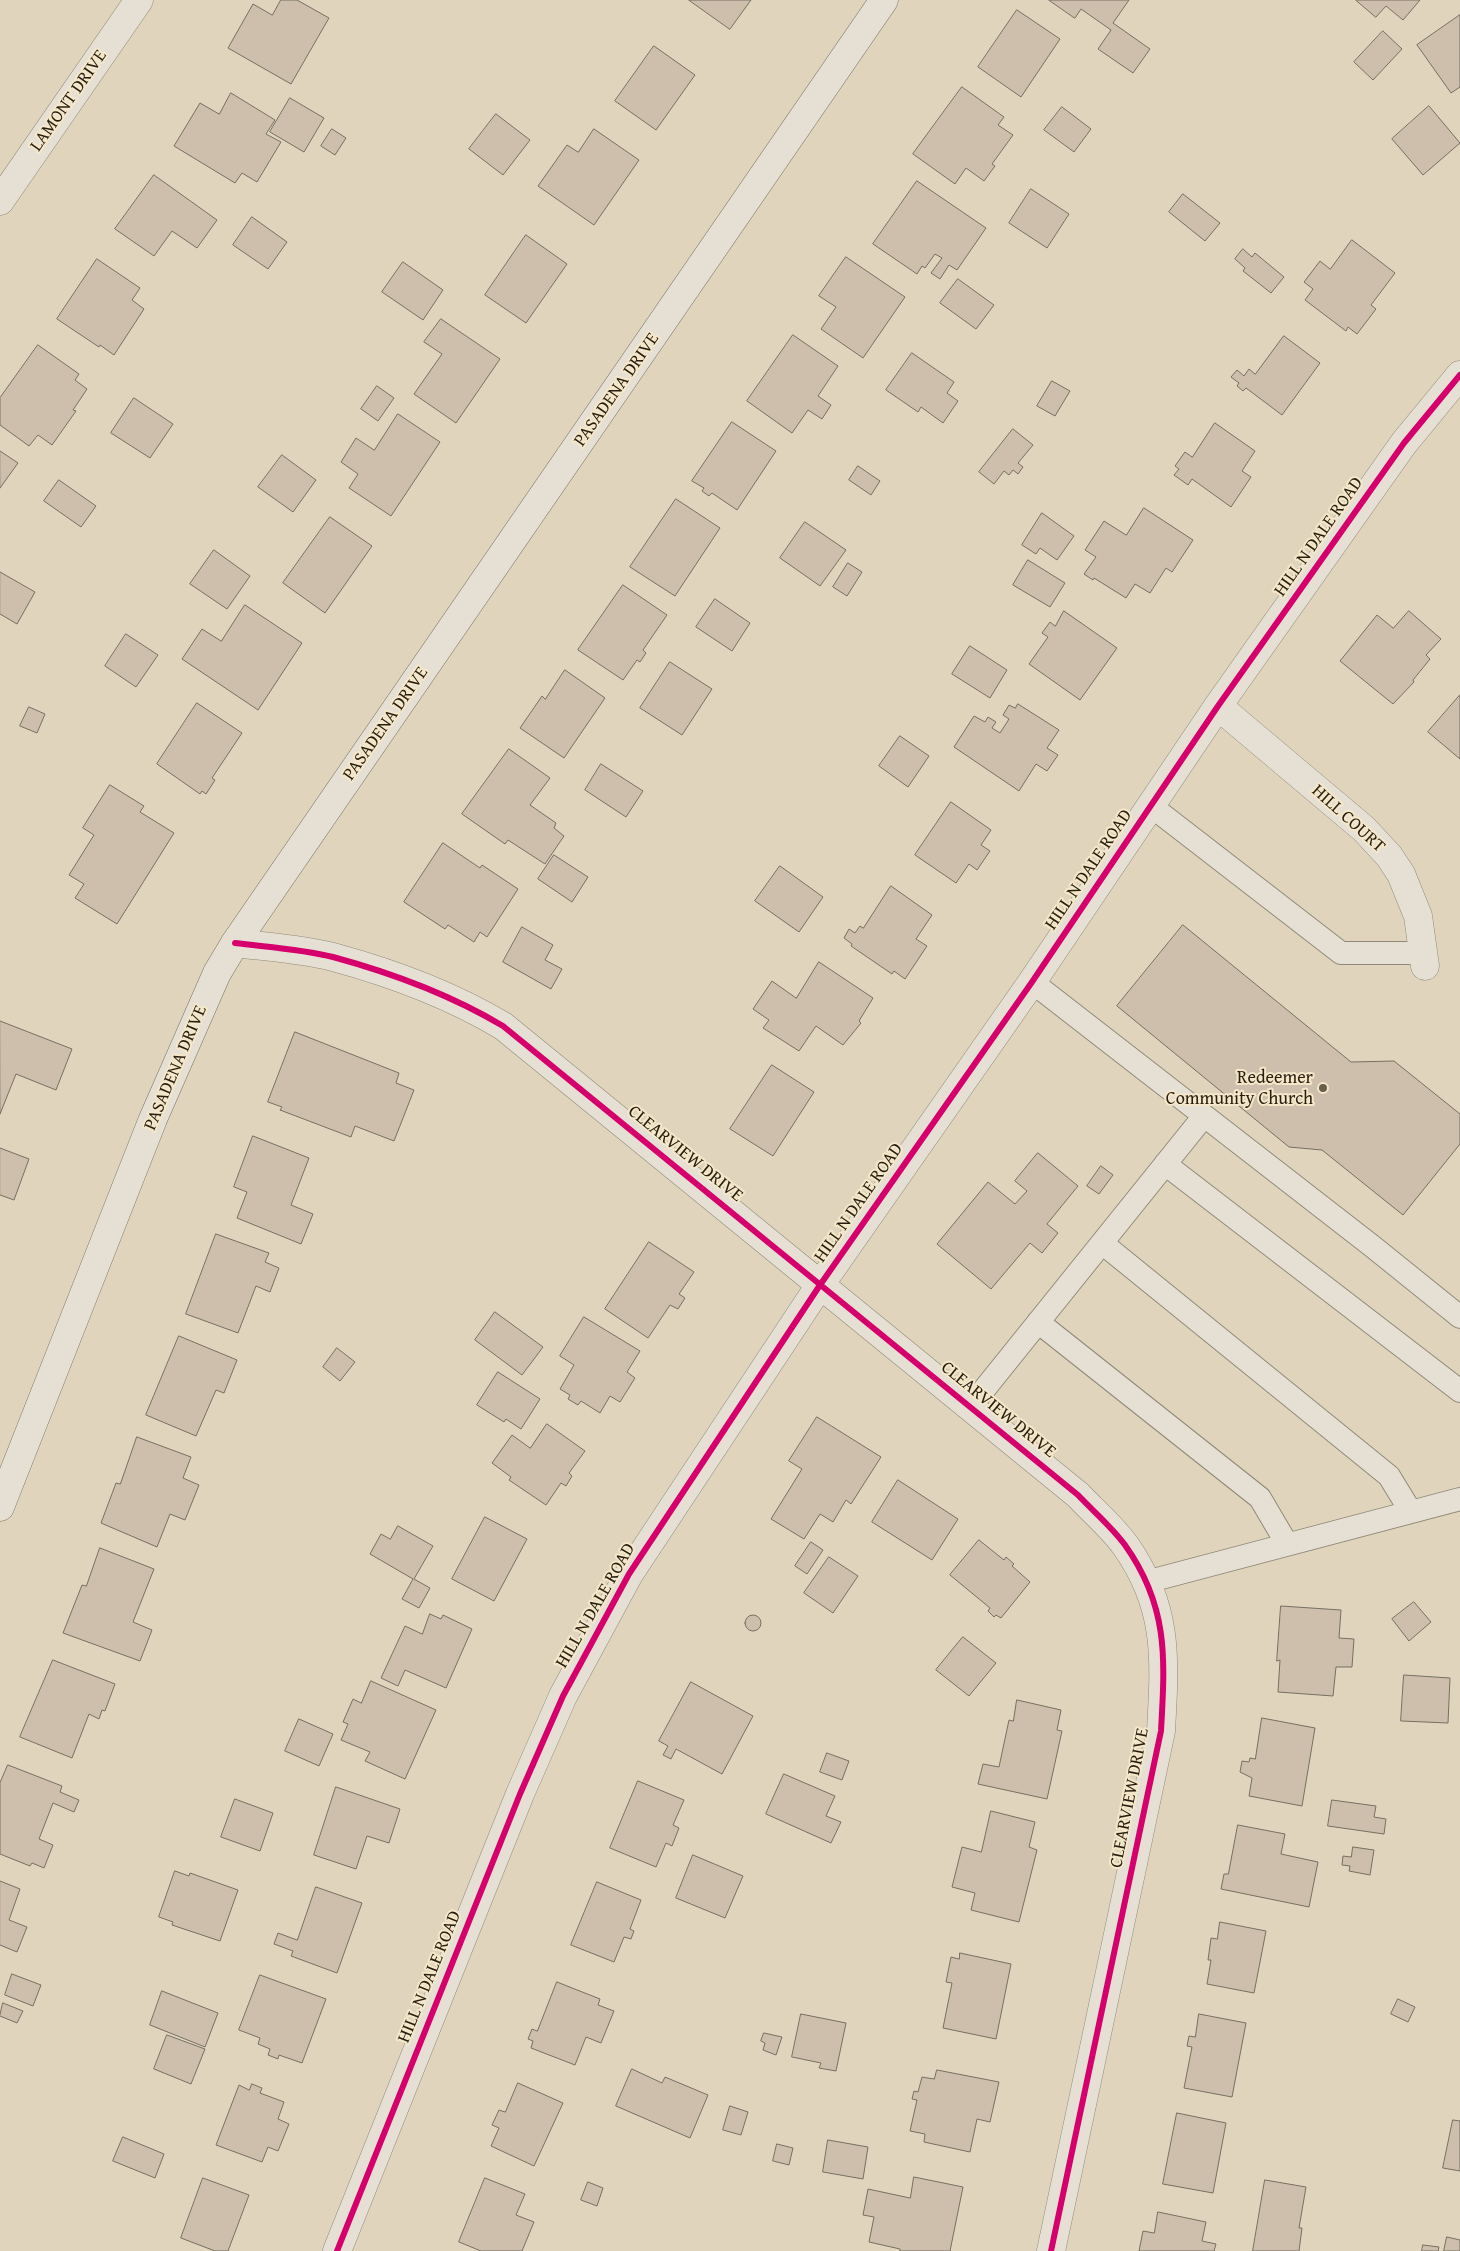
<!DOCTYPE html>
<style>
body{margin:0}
canvas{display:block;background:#e0d5bc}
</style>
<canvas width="1460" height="2251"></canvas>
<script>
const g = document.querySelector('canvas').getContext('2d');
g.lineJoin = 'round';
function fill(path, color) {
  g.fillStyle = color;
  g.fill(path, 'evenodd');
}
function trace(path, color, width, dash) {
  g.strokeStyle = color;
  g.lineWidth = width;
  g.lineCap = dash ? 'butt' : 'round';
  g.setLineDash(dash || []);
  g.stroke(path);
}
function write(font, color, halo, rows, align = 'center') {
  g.font = font + ' "Gentium Book Plus",serif';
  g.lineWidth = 4;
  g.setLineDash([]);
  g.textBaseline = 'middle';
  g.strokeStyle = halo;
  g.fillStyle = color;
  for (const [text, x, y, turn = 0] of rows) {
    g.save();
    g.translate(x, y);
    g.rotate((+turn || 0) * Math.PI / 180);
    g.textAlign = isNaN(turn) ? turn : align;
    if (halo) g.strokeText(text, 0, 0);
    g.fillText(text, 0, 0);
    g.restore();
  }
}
const building = new Path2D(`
 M281 0H297L329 18 291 84 228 48 253 4 272 15Z
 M689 0H751L730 29Z
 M1049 0H1129L1113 23 1150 49 1133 73 1098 49 1111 30 1081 9 1075 18Z
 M1356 0H1420L1403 20 1386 6 1376 17Z
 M1017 10 1060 39 1021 97 978 67Z
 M1460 15V87L1451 93 1417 45Z
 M1383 31 1402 49 1373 80 1354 62Z
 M654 46 695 75 656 130 615 101Z
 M962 87 1004 117 998 125 1013 135 992 164 995 166 984 181 966 168 955 184 913 154Z
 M231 93 275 120 266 134 281 142 257 182 242 173 235 183 174 146 200 103 219 114Z
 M290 98 324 118 304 152 270 132Z
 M1429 106 1460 143 1423 175 1392 139Z
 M1062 107 1091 129 1074 152 1044 130Z
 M496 114 530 140 503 175 469 149Z
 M332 129 346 138 335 155 321 146Z
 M594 129 639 160 594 225 538 186 567 145 578 152Z
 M154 175 217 220 197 248 172 231 154 256 115 229Z
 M917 181 986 228 957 270 949 265 940 279 931 273 942 258 935 254 925 268 922 266 917 274 873 244Z
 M1031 189 1069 214 1047 248 1009 223Z
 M1183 194 1220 223 1205 241 1169 212Z
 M252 217 287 242 268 269 233 245Z
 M526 235 567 264 526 323 485 295Z
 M1352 240 1395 273 1371 305 1376 309 1357 334 1348 327 1346 331 1305 300 1313 289 1304 282 1320 261 1330 269Z
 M1243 249 1252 257 1255 253 1284 277 1271 293 1243 271 1245 268 1235 259Z
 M846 257 905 297 863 358 821 329 836 307 819 296Z
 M97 259 140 288 132 300 144 309 114 355 100 345 99 347 57 319Z
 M403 262 443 290 423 320 382 292Z
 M958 279 994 305 976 329 940 303Z
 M441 319 500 359 456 423 414 394 442 354 424 342Z
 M793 335 838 366 818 396 831 405 822 419 808 410 792 433 747 401Z
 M1284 336 1320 363 1282 415 1246 388 1243 391 1237 386 1239 383 1231 377 1237 370 1244 376 1249 369 1255 374Z
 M38 345 79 374 75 380 87 389 73 410 76 411 52 445 38 435 29 446 0 425V398Z
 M912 353 954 382 947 393 958 401 943 423 921 407 918 412 886 390Z
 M1052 381 1070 391 1055 416 1037 406Z
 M377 386 394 398 378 421 361 409Z
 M134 398 173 424 150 458 111 433Z
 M398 414 440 442 391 516 349 488 358 474 341 462 356 438 374 450Z
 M732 422 776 451 737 510 712 493 709 496 702 491 704 488 692 481Z
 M1215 423 1255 451 1242 471 1251 477 1231 507 1192 479 1188 485 1174 475 1179 469 1175 466 1185 452 1192 457Z
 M1013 429 1033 445 1018 463 1023 467 1018 474 1013 470 1009 475 1004 471 994 484 979 472Z
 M0 451 18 463 0 488Z
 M282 455 316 480 293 512 258 487Z
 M858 466 880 481 871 495 849 480Z
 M59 480 96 506 81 527 44 501Z
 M676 499 720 528 675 596 630 567Z
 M1144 508 1193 540 1172 572 1166 568 1150 593 1135 584 1126 598 1094 578 1093 580 1084 574 1096 557 1085 550 1104 521 1126 535Z
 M1042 513 1074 536 1057 560 1040 548 1036 554 1022 545Z
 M330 517 372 546 325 613 283 583Z
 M805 522 846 550 820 586 780 558Z
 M214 550 250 576 227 609 190 584Z
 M1028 560 1065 583 1050 607 1013 585Z
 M848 563 862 572 847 596 833 587Z
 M0 572 35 592 17 624 0 614Z
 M623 585 667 615 643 650 646 653 640 662 637 660 623 680 578 650Z
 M715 599 750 623 732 651 696 627Z
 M245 605 302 643 258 710 182 659 202 629 221 641Z
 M1064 611 1117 648 1080 700 1029 664 1048 637 1042 633 1050 622 1055 626Z
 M1409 611 1441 639 1426 655 1430 659 1413 680 1414 682 1393 704 1340 661 1377 615 1393 628Z
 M126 634 158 655 136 687 105 666Z
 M970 646 1007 670 990 698 952 674Z
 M670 662 712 689 682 735 640 708Z
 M565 670 605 698 564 758 520 728 542 696 545 699Z
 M1460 695V759L1428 732Z
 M197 703 242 733 212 778 215 780 206 794 202 791 200 794 157 764Z
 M1018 704 1059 730 1047 748 1058 755 1047 771 1036 764 1019 791 954 747 974 716 985 722 988 717 996 722 992 728 1000 733 1009 719 1003 715 1009 705 1015 708Z
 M29 707 45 714 37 733 20 726Z
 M900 736 929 756 908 787 879 766Z
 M509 749 550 778 530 805 556 823 554 828 564 836 545 864 508 840 505 844 462 814Z
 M601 764 643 791 626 817 585 790Z
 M110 785 144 806 140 812 174 833 117 924 75 898 84 884 69 875 94 835 83 828Z
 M951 802 991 830 981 845 990 851 977 870 969 864 956 883 915 855Z
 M443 843 480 868 482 865 518 889 487 937 480 932 474 942 448 925 445 929 404 902Z
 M554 855 588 877 572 902 538 879Z
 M780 866 823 897 799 932 755 901Z
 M891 886 932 915 916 939 927 946 905 979 894 971 892 974 851 946 852 944 844 938 849 929 855 933 860 926 863 928Z
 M1183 925 1351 1062 1394 1061 1460 1114V1144L1403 1215 1322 1150 1289 1147 1117 1006Z
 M522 927 553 945 545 960 562 969 551 989 503 962Z
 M819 962 873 998 859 1021 861 1023 843 1045 816 1026 799 1051 763 1028 769 1020 753 1009 772 981 796 998Z
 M0 1021 72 1049 56 1090 16 1074 0 1114Z
 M295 1032 399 1073 396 1083 414 1090 394 1141 355 1126 351 1137 280 1110 282 1107 268 1102Z
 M772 1065 814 1092 773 1156 730 1129Z
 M253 1136 309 1158 291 1205 313 1214 301 1244 237 1218 247 1192 234 1187Z
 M0 1148 29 1159 14 1200 0 1195Z
 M1038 1153 1078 1186 1047 1224 1058 1233 1042 1253 1030 1243 991 1289 937 1244 988 1182 1015 1204 1027 1191 1015 1181Z
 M1101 1166 1113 1175 1099 1194 1087 1186Z
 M216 1234 269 1253 265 1262 279 1268 270 1292 256 1286 238 1333 186 1314Z
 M649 1242 694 1272 679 1294 685 1298 678 1309 670 1305 648 1338 605 1309Z
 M495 1312 543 1347 522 1375 475 1340Z
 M584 1317 640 1351 627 1372 635 1378 620 1402 610 1396 600 1413 581 1401 578 1405 568 1399 570 1395 560 1389 574 1365 560 1356Z
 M179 1336 237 1360 224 1393 216 1390 196 1436 146 1415Z
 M337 1348 355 1362 340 1381 323 1367Z
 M498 1372 540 1399 521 1429 506 1419 504 1422 477 1405Z
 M817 1417 881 1457 851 1504 846 1500 833 1522 820 1514 804 1539 771 1519 802 1469 789 1461Z
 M547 1424 585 1451 569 1473 572 1476 566 1486 561 1483 546 1505 509 1480 511 1477 492 1463 512 1435 530 1448Z
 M137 1437 191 1457 183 1478 199 1485 185 1520 170 1514 157 1547 101 1523 116 1483 120 1484Z
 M898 1480 958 1519 932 1560 872 1522Z
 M485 1517 527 1539 494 1601 452 1579Z
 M398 1526 433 1546 414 1579 430 1588 419 1608 402 1599 413 1579 370 1554 381 1534 390 1539Z
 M979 1540 1004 1560 1006 1557 1014 1564 1012 1566 1030 1582 1001 1618 996 1615 994 1617 988 1611 990 1608 950 1575Z
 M811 1542 823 1550 807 1574 795 1566Z
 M100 1548 154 1569 133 1622 152 1630 140 1661 63 1633 82 1585 86 1586Z
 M829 1557 858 1576 833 1613 804 1593Z
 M1414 1602 1431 1622 1409 1641 1392 1619Z
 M1281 1606 1341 1610 1339 1638 1354 1639 1352 1667H1336L1333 1696 1278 1692 1280 1660 1277 1661Z
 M430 1614 441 1619 443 1615 472 1629 446 1688 405 1670 398 1686 381 1678 405 1626 422 1634Z
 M745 1623a8 8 0 1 1 16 0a8 8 0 1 1-16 0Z
 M963 1637 996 1663 969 1696 936 1670Z
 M53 1660 115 1684 105 1711 102 1710 99 1719 89 1714 72 1758 20 1737Z
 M1404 1675 1450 1678 1448 1723 1401 1721Z
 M371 1681 436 1710 405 1779 365 1761 370 1752 341 1740 348 1724 343 1722 353 1699 361 1703Z
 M691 1682 753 1716 722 1774 676 1749 671 1759 663 1755 668 1746 659 1741Z
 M1017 1700 1061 1710 1057 1730 1062 1731 1047 1799 978 1784 983 1764 999 1767 1009 1720 1013 1721Z
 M1262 1718 1315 1728 1302 1806 1249 1796 1252 1778 1240 1772 1242 1761 1249 1762 1250 1758 1255 1759Z
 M299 1719 333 1734 319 1766 285 1751Z
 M827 1753 849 1761 842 1780 820 1772Z
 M8 1765 62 1786 60 1792 79 1800 74 1812 53 1803 39 1839 53 1845 44 1868 32 1863 30 1866 0 1854V1783Z
 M784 1774 835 1796 826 1816 841 1822 831 1843 766 1814Z
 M638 1781 684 1800 673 1825 679 1828 672 1846 666 1843 656 1867 610 1848Z
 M336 1787 400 1809 389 1843 367 1836 356 1869 314 1855Z
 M235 1799 273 1813 260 1851 221 1837Z
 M1332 1800 1376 1806 1374 1817 1386 1819 1384 1834 1328 1826Z
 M991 1811 1035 1822 1029 1847 1037 1850 1019 1922 971 1910 975 1893 952 1887 962 1847 981 1852Z
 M1238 1825 1285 1834 1281 1854 1318 1862 1309 1907 1221 1889 1224 1874H1228Z
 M1353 1847 1374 1850 1370 1875 1349 1871 1350 1866 1342 1865 1343 1856 1351 1857Z
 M693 1855 743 1876 725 1918 676 1898Z
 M175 1871 189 1876 190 1873 238 1890 220 1941 172 1925 173 1922 159 1917Z
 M0 1881 20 1889 9 1920 27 1927 17 1952 0 1945Z
 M597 1882 641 1900 630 1929 634 1931 631 1939 624 1937 614 1962 571 1945Z
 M316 1887 362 1903 337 1973 291 1956 293 1951 274 1944 278 1933 297 1940Z
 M1220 1922 1266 1931 1254 1993 1207 1984 1211 1960H1208L1211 1938 1217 1939Z
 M960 1953 1011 1964 996 2039 943 2028 952 1983 946 1982 951 1957 959 1959Z
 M12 1974 41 1985 33 2006 5 1995Z
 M260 1975 326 1999 302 2063 279 2055 278 2059 268 2055 270 2049 258 2044 260 2038 239 2030Z
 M557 1982 600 1999 598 2005 614 2011 601 2043 586 2037 575 2065 531 2048 533 2041 528 2039 532 2029 537 2031Z
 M162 1991 218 2013 205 2047 150 2025Z
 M1398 1999 1415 2007 1408 2022 1391 2014Z
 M3 2003 23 2011 17 2023 0 2016Z
 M801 2014 846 2023 836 2071 819 2068 821 2063 792 2057Z
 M1199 2014 1246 2023 1232 2097 1184 2088 1192 2047 1187 2046 1189 2036 1195 2037Z
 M764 2033 782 2037 776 2055 763 2050 765 2043 761 2041Z
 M167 2035 205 2049 191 2084 154 2069Z
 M632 2069 662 2083 665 2077 708 2095 690 2138 616 2106Z
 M937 2070 999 2082 990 2122 977 2119 970 2152 924 2142 925 2134 910 2131 917 2100 912 2099 914 2091 918 2092 922 2077 934 2079Z
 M518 2083 563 2103 534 2166 491 2146 499 2128 492 2125 499 2110 505 2112Z
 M252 2084 262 2088 260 2093 284 2102 278 2119 289 2124 278 2151 268 2147 262 2162 216 2145 239 2085 249 2090Z
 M730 2106 748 2112 741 2135 723 2130Z
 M1177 2113 1226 2123 1213 2193 1163 2184Z
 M1453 2120 1460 2121V2171L1443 2168Z
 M123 2137 164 2154 155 2178 113 2161Z
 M828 2140 868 2147 863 2179 823 2172Z
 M777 2144 793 2148 789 2165 773 2161Z
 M914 2177 963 2187 950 2251H900V2249L869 2242 874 2217 863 2215 868 2189 910 2198Z
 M203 2178 249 2195 228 2251H215L181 2238Z
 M485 2178 525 2194 516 2215 534 2222 522 2251H481L459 2242Z
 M1265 2180 1306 2187 1299 2228H1302L1299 2251H1253Z
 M588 2182 603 2188 597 2206 581 2200Z
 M1158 2212 1206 2222 1202 2241 1216 2244 1214 2251H1139L1143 2231 1154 2233Z
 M1447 2237 1460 2240V2251H1444Z
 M1423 2245 1439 2247 1438 2251H1422Z`);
fill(building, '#cebeac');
trace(building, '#767062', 1);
const lane = new Path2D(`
 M1151 806 1341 953H1423
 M1032 982 1372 1246 1460 1317
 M1165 1164 1460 1391
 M1102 1243 1389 1476 1411 1512
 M1038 1322 1260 1498 1287 1544
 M970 1407 1204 1116
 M1146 1582 1460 1499`);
const street = new Path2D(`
 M0 201 139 0
 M1218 706 1364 829 1389 856 1401 874 1418 916 1425 966
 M235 943C267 947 302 949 333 957 392 973 451 995 503 1026L1078 1495C1093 1511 1112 1527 1125 1545 1169 1607 1165 1659 1161 1731L1051 2251
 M337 2251 520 1794 563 1696 629 1574 820 1285 1032 982 1218 706 1404 443 1460 375`);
const secondary = new Path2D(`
 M0 1507 153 1119 217 973 235 943 884 0`);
trace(lane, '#908979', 24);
trace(street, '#908979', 29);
trace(secondary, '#767062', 29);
trace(lane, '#e6e0d4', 22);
trace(street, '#e6e0d4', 28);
trace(secondary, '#e6e0d4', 28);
trace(new Path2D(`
 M235 943C267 947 302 949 333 957 392 973 451 995 503 1026L1078 1495C1093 1511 1112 1527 1125 1545 1169 1607 1165 1659 1161 1731L1051 2251
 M337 2251 520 1794 563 1696 629 1574 820 1285 1032 982 1218 706 1404 443 1460 375`), '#d6006c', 6);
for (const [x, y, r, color] of [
 [1323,1088,5,"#685e4c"]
]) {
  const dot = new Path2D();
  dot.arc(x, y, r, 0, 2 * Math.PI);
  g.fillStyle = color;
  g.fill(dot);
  trace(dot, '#f5e8ca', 2);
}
write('18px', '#281e10', '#f5e8ca', [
 ["LAMONT DRIVE",69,101,-55],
 ["PASADENA DRIVE",617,390,-55],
 ["HILL N DALE ROAD",1319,537,-55],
 ["PASADENA DRIVE",386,724,-55],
 ["HILL COURT",1348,819,42],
 ["HILL N DALE ROAD",1089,870,-56],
 ["PASADENA DRIVE",176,1068,-67],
 ["CLEARVIEW DRIVE",685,1154,39],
 ["HILL N DALE ROAD",859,1203,-55],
 ["CLEARVIEW DRIVE",998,1410,39],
 ["HILL N DALE ROAD",596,1606,-60],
 ["CLEARVIEW DRIVE",1130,1798,-79],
 ["HILL N DALE ROAD",430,1977,-68]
]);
write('18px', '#281e10', '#f5e8ca', [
 ["Redeemer",1313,1078],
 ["Community Church",1313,1099]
], 'right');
</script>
